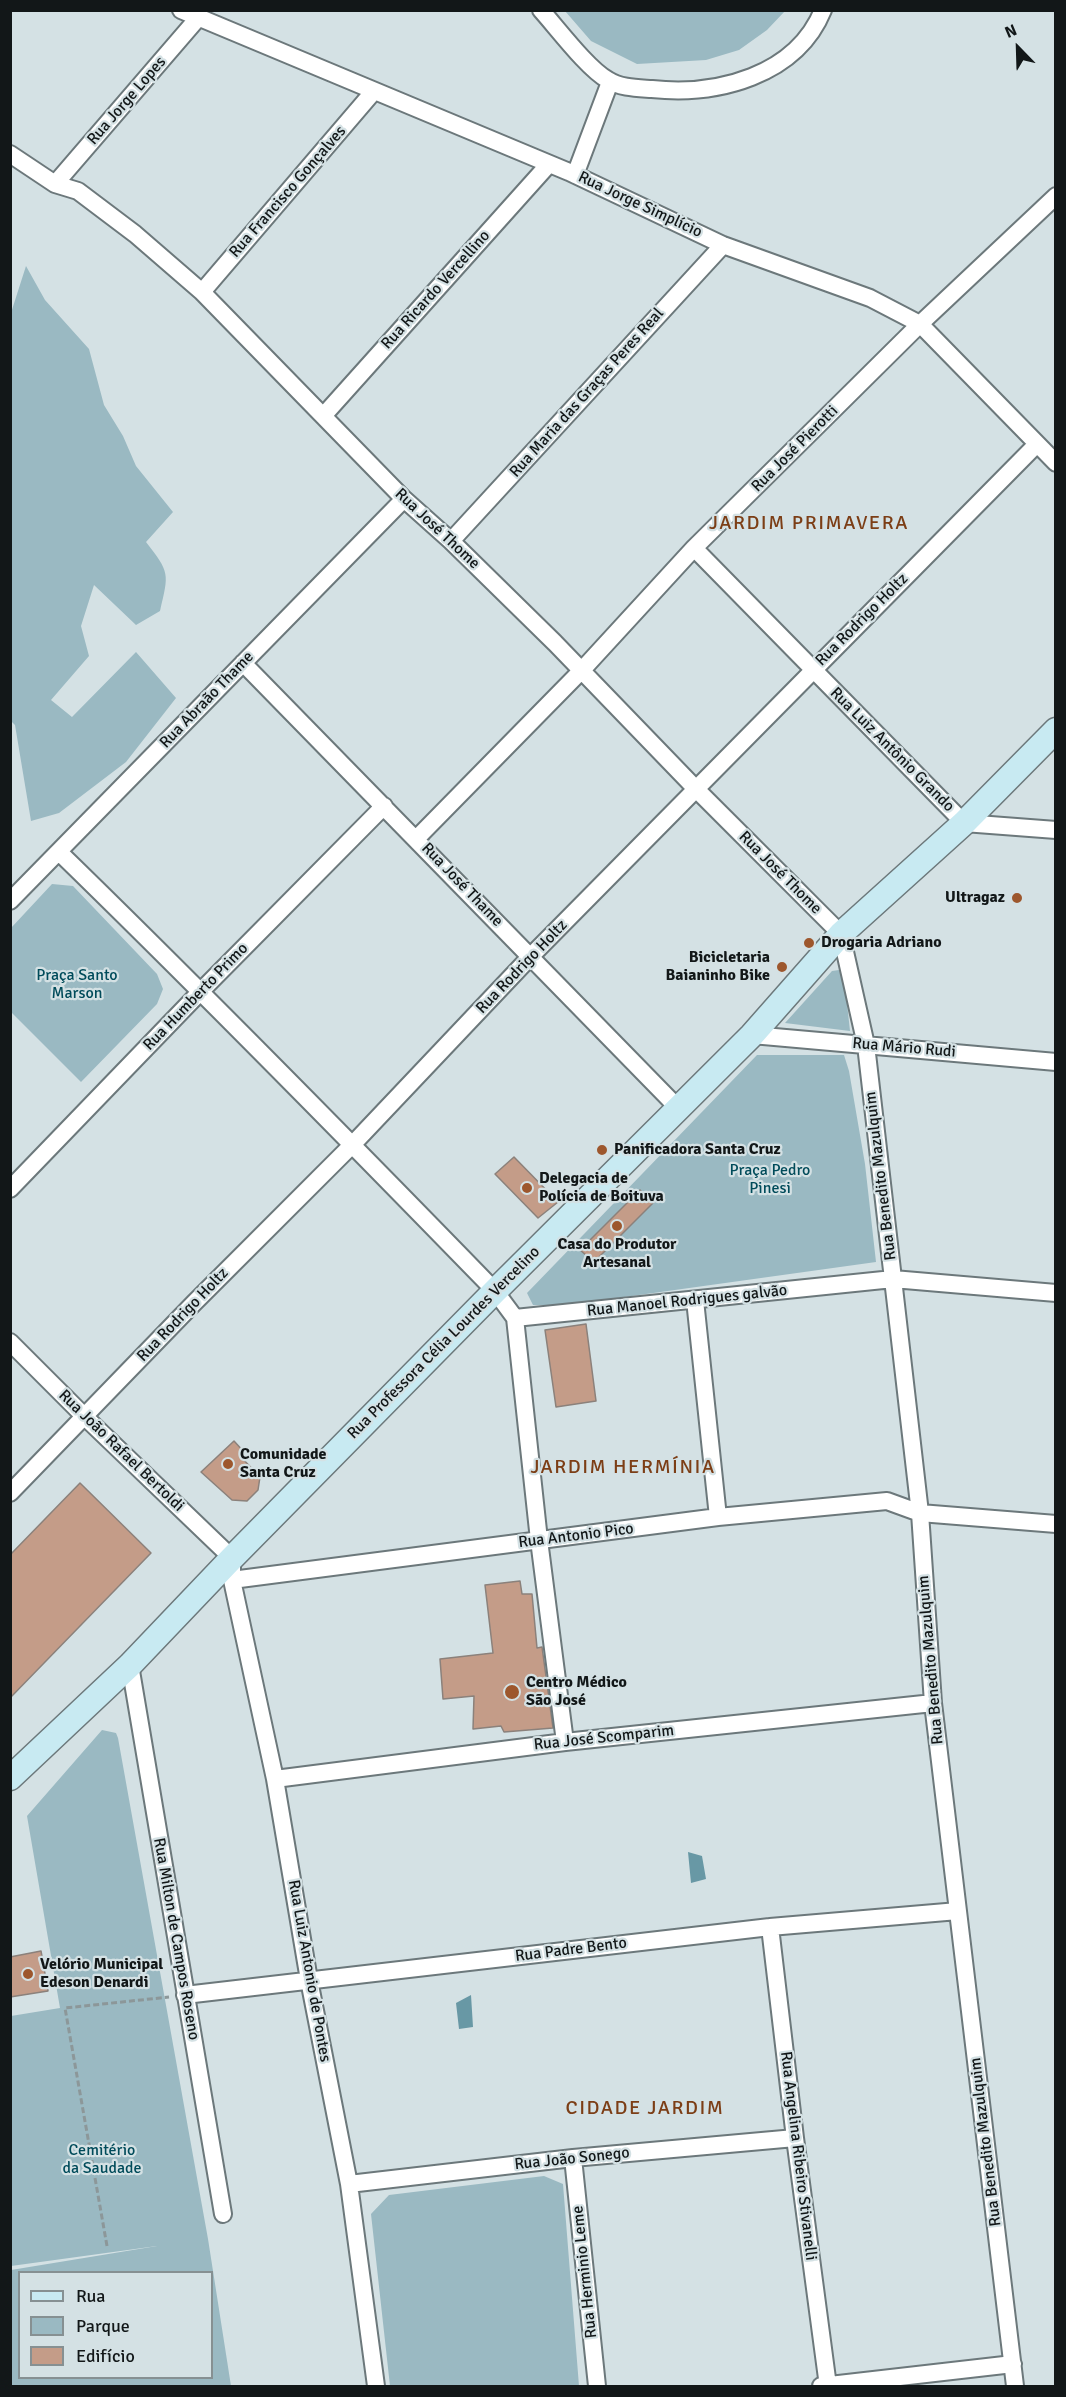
<!DOCTYPE html>
<meta charset="utf-8">
<style>
body{margin:0}
#map{position:relative;width:1066px;height:2397px;overflow:hidden;background:#d4e1e4;font-family:Signika,sans-serif}
canvas{display:block}
.frame{position:absolute;inset:0;border:12px solid #121718;pointer-events:none}
.legend{position:absolute;left:18px;top:2271px;width:195px;height:108px;box-sizing:border-box;background:#d4e1e4;border:2px solid #869092;margin:0;padding:8px 10px;list-style:none;font-size:18px;color:#121718}
.legend li{display:flex;align-items:center;gap:12px;height:30px}
.legend b{width:30px;border:2px solid #869092}
.north{position:absolute;left:988px;top:18px;width:60px;height:60px;-webkit-text-stroke:4px #d4e1e4;paint-order:stroke;rotate:337deg;font-size:16px;font-weight:700;line-height:24px;text-align:center;color:#121718}
.north::after{content:'';display:block;margin:auto;width:21px;height:27px;background:#121718;clip-path:polygon(50% 0,100% 100%,50% 72%,0 100%)}
</style>
<div id="map">
<canvas width="1066" height="2397"></canvas>
<div class="frame"></div>
<ul class="legend">
<li><b style="height:8px;background:#c8eaf2"></b>Rua</li>
<li><b style="height:16px;background:#9ab9c2"></b>Parque</li>
<li><b style="height:16px;background:#c49c88"></b>Edifício</li>
</ul>
<div class="north">N</div>
</div>
<script>
const g = document.querySelector('canvas').getContext('2d');
g.lineJoin = 'round';
function fill(path, color) {
  g.fillStyle = color;
  g.fill(path, 'evenodd');
}
function trace(path, color, width, dash) {
  g.strokeStyle = color;
  g.lineWidth = width;
  g.lineCap = dash ? 'butt' : 'round';
  g.setLineDash(dash || []);
  g.stroke(path);
}
function write(font, color, halo, rows, align = 'center') {
  g.font = font + ' Signika,sans-serif';
  g.lineWidth = 4.5;
  g.setLineDash([]);
  g.textBaseline = 'middle';
  g.strokeStyle = halo;
  g.fillStyle = color;
  for (const [text, x, y, turn = 0] of rows) {
    g.save();
    g.translate(x, y);
    g.rotate((+turn || 0) * Math.PI / 180);
    g.textAlign = isNaN(turn) ? turn : align;
    if (halo) g.strokeText(text, 0, 0);
    g.fillText(text, 0, 0);
    g.restore();
  }
}
fill(new Path2D(`
 M565 11H785L767 30 739 50 706 60 637 64 591 41Z
 M26 266 45 300 89 349 104 405 123 436 136 466 173 512 146 542C170 573 169 573 160 611L136 625 94 585 81 626 89 656 51 700 72 717 136 652 176 698 126 762 59 813 31 821 15 725 10 720V316Z
 M52 884 73 886 157 974 163 989 157 1004 81 1082 11 1012V928Z
 M839 970 844 976 850 1031 785 1023 832 971Z
 M757 1055H844L849 1071 865 1164 876 1262 567 1305H533L527 1293Z
 M102 1730 116 1733 118 1738 208 2239 231 2386H11V2270L157 2246 11 2266V2016L60 2008 27 1816ZM212 2272V2378H20V2272Z
 M544 2176 563 2184 579 2386H390L371 2214 389 2195Z`), '#9ab9c2');
fill(new Path2D(`
 M688 1852 702 1856 706 1879 691 1883Z
 M471 1995 473 2027 459 2029 456 2003Z`), '#6898a5');
const building = new Path2D(`
 M514 1157 558 1202 538 1218 495 1174Z
 M640 1190 654 1202 594 1262 580 1250Z
 M586 1324 596 1401 556 1407 545 1330Z
 M234 1441 245 1453 241 1457 260 1477 258 1490 247 1501 232 1500 201 1472Z
 M80 1483 151 1553 10 1698V1555Z
 M520 1581 522 1594H532L537 1648 542 1647 553 1728 504 1732 501 1726 473 1729 474 1696 443 1699 440 1659 493 1653 485 1585Z
 M41 1951 48 1991 10 1997V1957Z`);
fill(building, '#c49c88');
trace(building, '#8b817b', 1.5);
const minor = new Path2D(`
 M181 10 569 172 723 245 870 298 920 324 1056 463
 M541 10C558 29 588 69 608 80 620 88 638 88 652 89 717 96 796 76 823 10
 M10 154 55 184 78 191 135 234 202 292 404 499 451 541 555 643 696 789 841 934 866 1045 920 1513 933 1703 1015 2386
 M575 175 610 82
 M55 184 198 18
 M202 292 374 91
 M324 415 549 164
 M451 541 723 245
 M694 548 964 823 1056 830
 M243 663 678 1108
 M417 838 582 670 694 548 920 324 1056 196
 M59 852C207 996 351 1143 495 1291L515 1318 893 1279 1056 1293
 M10 901 404 499
 M752 1035 1056 1062
 M10 1189 202 990 384 806
 M695 1300 718 1517
 M515 1318 539 1540 565 1742
 M10 1342 85 1417 232 1558V1580L275 1779 309 1980 349 2184 376 2386
 M10 1493 194 1303 353 1144 531 956 1037 444
 M232 1580 718 1517 887 1501 920 1513 1056 1524
 M130 1665 223 2214
 M275 1779 565 1742 933 1703
 M770 1927 795 2138 828 2386
 M185 1995 770 1927 958 1911
 M573 2158 597 2386
 M349 2184 573 2158 795 2138
 M821 2386 1013 2364`);
const secondary = new Path2D(`
 M10 1778 130 1665 232 1558 495 1291 752 1035 841 934 964 823 1056 730`);
trace(minor, '#6c787b', 20);
trace(secondary, '#6c787b', 27);
trace(new Path2D(`
 M107 2246 65 2008 169 1997`), '#8c9799', 3, [6, 3]);
trace(minor, '#fff', 16);
trace(secondary, '#c8eaf2', 24);
for (const [x, y, r, color] of [
 [1017,898,6,"#9d572d"],
 [809,943,6,"#9d572d"],
 [782,967,6,"#9d572d"],
 [602,1150,6,"#9d572d"],
 [527,1188,6,"#9d572d"],
 [617,1226,6,"#9d572d"],
 [228,1464,6,"#9d572d"],
 [512,1692,8,"#9d572d"],
 [28,1974,6,"#9d572d"]
]) {
  const dot = new Path2D();
  dot.arc(x, y, r, 0, 2 * Math.PI);
  g.fillStyle = color;
  g.fill(dot);
  trace(dot, '#d4e1e4', 2);
}
write('16px', '#121718', '#d4e1e4', [
 ["Rua Jorge Lopes",127,101,-49],
 ["Rua Francisco Gonçalves",288,192,-49],
 ["Rua Jorge Simplício",640,205,25],
 ["Rua Ricardo Vercellino",436,290,-48],
 ["Rua Maria das Graças Peres Real",587,393,-48],
 ["Rua José Pierotti",795,449,-45],
 ["Rua José Thome",437,529,43],
 ["Rua Rodrigo Holtz",862,620,-45],
 ["Rua Abraão Thame",207,700,-46],
 ["Rua Luiz Antônio Grando",892,750,45],
 ["Rua José Thome",780,873,45],
 ["Rua José Thame",462,885,46],
 ["Rua Rodrigo Holtz",522,967,-46],
 ["Rua Humberto Primo",196,997,-46],
 ["Rua Mário Rudi",904,1048,5],
 ["Rua Benedito Mazulquim",881,1176,-97],
 ["Rua Manoel Rodrigues galvão",687,1301,-6],
 ["Rua Rodrigo Holtz",183,1315,-46],
 ["Rua Professora Célia Lourdes Vercelino",444,1343,-45],
 ["Rua João Rafael Bertoldi",121,1451,44],
 ["Rua Antonio Pico",576,1536,-7],
 ["Rua Benedito Mazulquim",931,1660,-95],
 ["Rua José Scomparim",604,1738,-6],
 ["Rua Milton de Campos Roseno",176,1939,80],
 ["Rua Padre Bento",571,1950,-7],
 ["Rua Luiz Antonio de Pontes",309,1971,80],
 ["Rua Benedito Mazulquim",986,2142,-97],
 ["Rua Angelina Ribeiro Stivanelli",798,2156,83],
 ["Rua João Sonego",572,2159,-6],
 ["Rua Herminio Leme",585,2272,-96]
]);
write('bold 16px', '#121718', '#d4e1e4', [
 ["Ultragaz",1005,898,"right"],
 ["Drogaria Adriano",821,943],
 ["Bicicletaria",770,958,"right"],
 ["Baianinho Bike",770,976,"right"],
 ["Panificadora Santa Cruz",614,1150],
 ["Delegacia de",539,1179],
 ["Polícia de Boituva",539,1197],
 ["Casa do Produtor",617,1245,"center"],
 ["Artesanal",617,1263,"center"],
 ["Comunidade",240,1455],
 ["Santa Cruz",240,1473],
 ["Centro Médico",526,1683],
 ["São José",526,1701],
 ["Velório Municipal",40,1965],
 ["Edeson Denardi",40,1983]
], 'left');
write('16px', '#004b5a', '#d4e1e4', [
 ["Praça Santo",77,976],
 ["Marson",77,994],
 ["Praça Pedro",770,1171],
 ["Pinesi",770,1189],
 ["Cemitério",102,2151],
 ["da Saudade",102,2169]
]);
g.letterSpacing = '1.5px';
write('20px', '#7c3e16', '#d4e1e4', [
 ["JARDIM PRIMAVERA",809,524],
 ["JARDIM HERMÍNIA",623,1468],
 ["CIDADE JARDIM",645,2109]
]);
g.letterSpacing = '0px';
</script>
